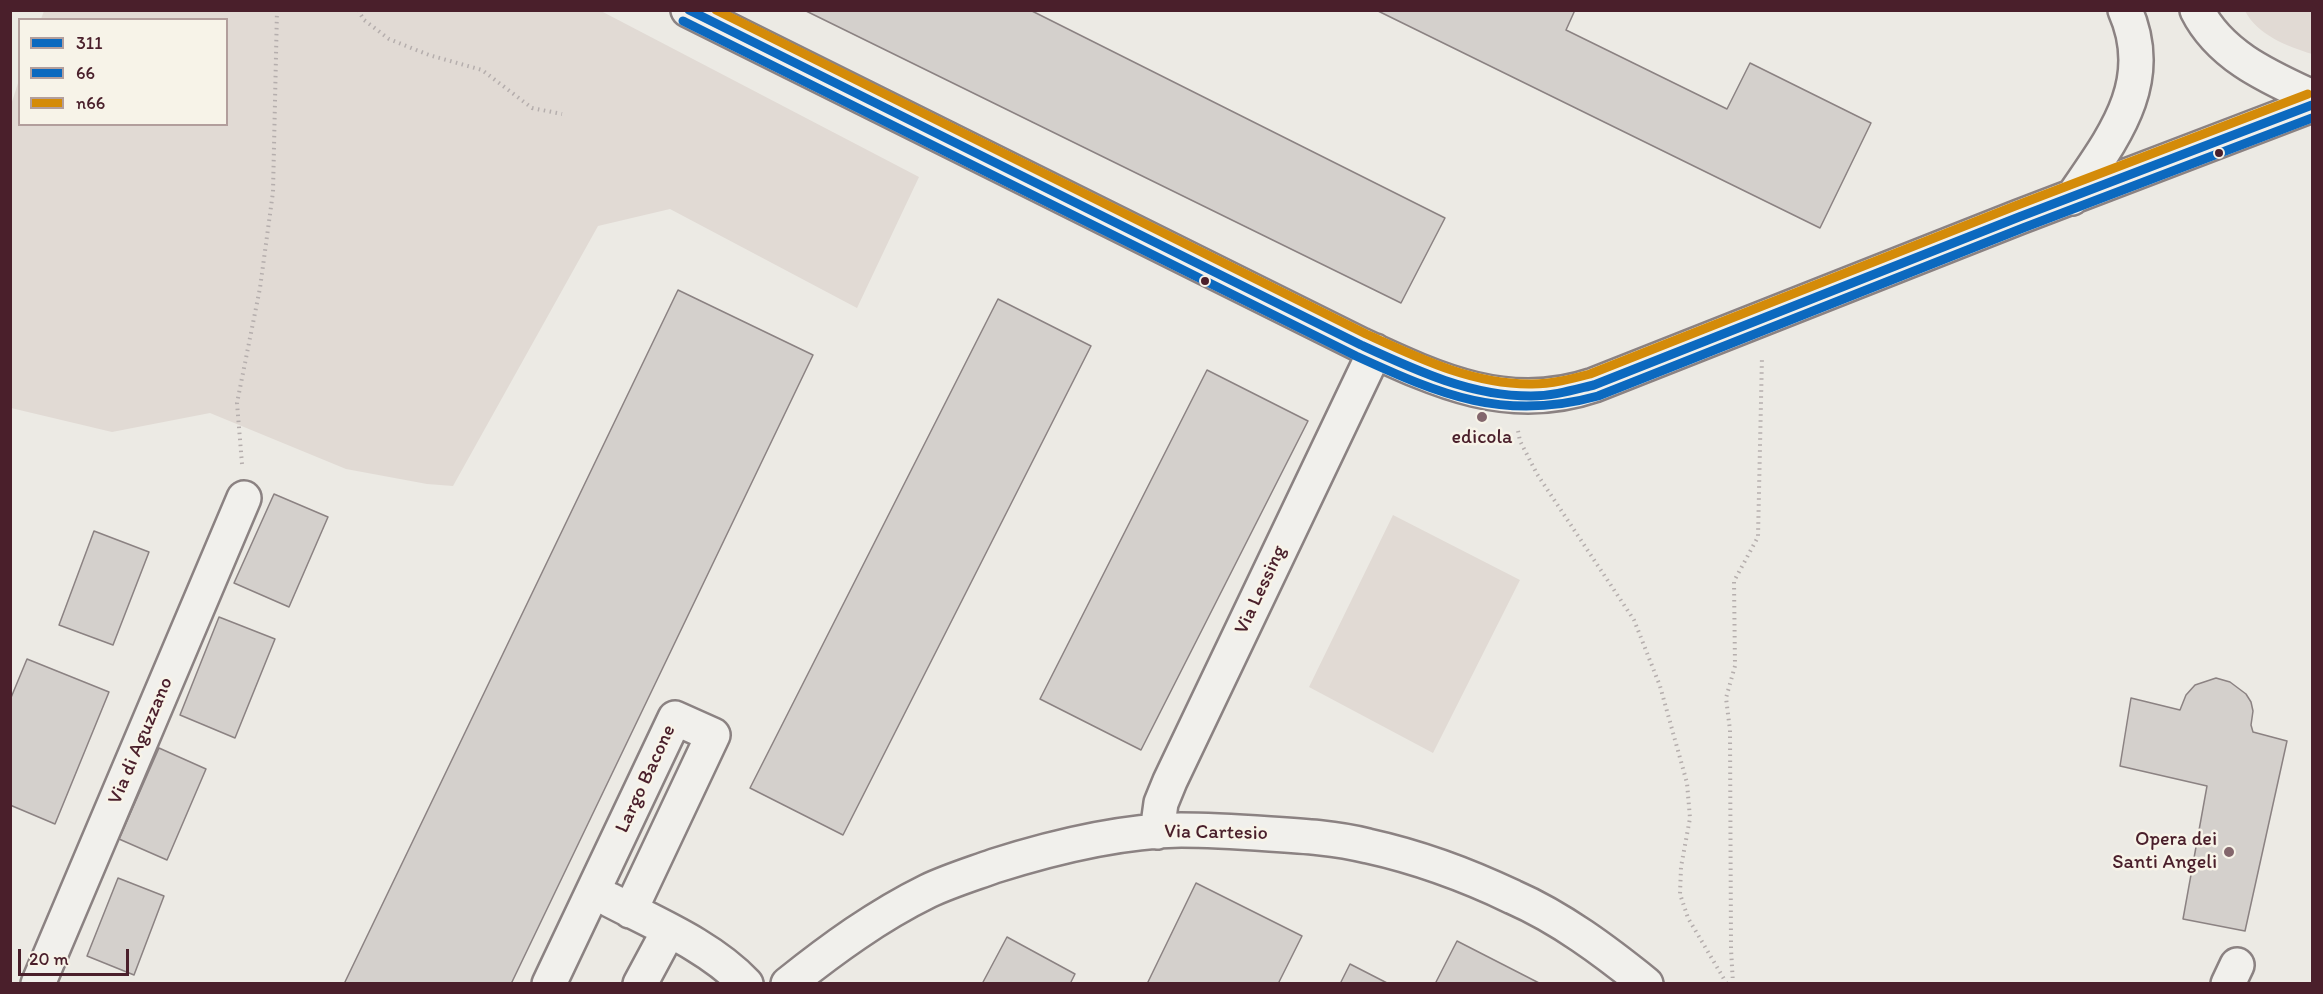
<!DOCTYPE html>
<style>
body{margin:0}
#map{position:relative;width:2323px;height:994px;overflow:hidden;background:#eceae4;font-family:Itim,sans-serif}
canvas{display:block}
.frame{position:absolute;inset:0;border:12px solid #4a1f2b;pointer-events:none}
.legend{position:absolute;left:18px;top:18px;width:210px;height:108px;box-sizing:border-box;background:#f7f3e8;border:2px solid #b29e9c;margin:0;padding:8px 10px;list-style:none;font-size:18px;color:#4a1f2b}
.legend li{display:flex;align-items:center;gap:12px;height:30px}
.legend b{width:30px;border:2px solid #b29e9c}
.scale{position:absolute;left:18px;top:949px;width:111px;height:27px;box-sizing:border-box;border:3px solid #4a1f2b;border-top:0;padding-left:8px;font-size:18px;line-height:21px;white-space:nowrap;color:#4a1f2b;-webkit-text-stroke:4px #f7f3e8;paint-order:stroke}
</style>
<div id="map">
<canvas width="2323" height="994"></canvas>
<div class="frame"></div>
<ul class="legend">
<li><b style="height:8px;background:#0c69bf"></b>311</li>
<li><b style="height:8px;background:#0c69bf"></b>66</li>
<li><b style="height:8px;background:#d48b09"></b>n66</li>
</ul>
<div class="scale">20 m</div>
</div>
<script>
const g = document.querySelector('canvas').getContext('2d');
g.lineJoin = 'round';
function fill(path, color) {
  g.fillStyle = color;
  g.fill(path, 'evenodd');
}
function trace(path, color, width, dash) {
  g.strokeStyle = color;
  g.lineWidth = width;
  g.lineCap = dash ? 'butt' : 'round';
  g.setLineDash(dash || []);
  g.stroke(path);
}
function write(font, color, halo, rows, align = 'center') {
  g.font = font + ' Itim,sans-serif';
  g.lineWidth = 5;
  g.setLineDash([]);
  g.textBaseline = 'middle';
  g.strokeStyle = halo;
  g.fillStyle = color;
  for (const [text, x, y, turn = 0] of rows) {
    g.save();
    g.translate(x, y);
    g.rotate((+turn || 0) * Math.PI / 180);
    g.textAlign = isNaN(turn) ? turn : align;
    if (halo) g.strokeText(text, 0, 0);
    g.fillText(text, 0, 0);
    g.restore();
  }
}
fill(new Path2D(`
 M44 11H601L919 177 857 308 670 209 598 226 453 486 427 484 346 469 210 413 112 432 11 408V105L19 80 20 124H226V20L41 19Z
 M2245 11H2312V54C2286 46 2258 35 2245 11Z
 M1393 515 1520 580 1433 753 1309 687Z`), '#e1dad4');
const building = new Path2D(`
 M804 10H1030L1445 218 1401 303Z
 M1376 10H1575L1566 30 1727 109 1750 63 1871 123 1820 228Z
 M678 290 813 355 511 984H344Z
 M998 299 1091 346 843 835 750 788Z
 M1207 370 1308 421 1141 750 1040 699Z
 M274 494 328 517 289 607 234 583Z
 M94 531 149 552 113 645 59 625Z
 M219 617 275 639 235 738 180 715Z
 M27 659 109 692 55 824 10 805V700Z
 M2216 678 2230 682 2246 694 2251 702 2253 711 2251 725 2253 732 2287 741 2245 931 2183 919 2207 786 2120 766 2131 698 2180 710 2186 695 2195 685Z
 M159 748 206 769 167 860 119 839Z
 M118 878 164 896 134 975 87 956Z
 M1196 883 1302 936 1278 984H1147Z
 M1007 937 1075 974 1070 984H982Z
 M1457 941 1541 984H1435Z
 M1350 964 1389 984H1340Z`);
fill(building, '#d4d0cc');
trace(building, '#8b8282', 1.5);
const minor = new Path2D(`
 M688 10 1361 345C1438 381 1509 414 1594 385L2019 217 2312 105
 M2197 10C2220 56 2269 77 2312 97
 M2072 198C2111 140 2158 84 2125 10
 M1157 832 1161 803 1170 781 1375 351
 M610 900C656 924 710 946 746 984
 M38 984 244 498
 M549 984 675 718 713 735 630 911
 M640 984 669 930
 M788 984C832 949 877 916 928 891 949 881 972 874 994 866 1054 847 1118 831 1181 830 1211 830 1241 832 1270 834 1303 836 1336 838 1368 846 1418 857 1467 875 1513 897 1561 918 1605 951 1646 984
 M2228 984 2237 965`);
trace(minor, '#8b8282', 38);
trace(new Path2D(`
 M358 10 364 20 389 39 429 55 482 70 532 108 562 114
 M1518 431 1520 441 1537 474 1634 620 1660 686 1687 783 1690 818 1681 867 1680 894 1688 918 1727 984
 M242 464 237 403 260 288 273 192 277 10
 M1733 984 1731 949 1730 730 1726 698 1735 666 1734 581 1758 537 1762 356`), '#b5aead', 4, [1.5, 4.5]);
trace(minor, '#f1f0ec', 33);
trace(new Path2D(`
 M689 10 1361 345C1415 370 1470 396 1531 396 1553 396 1573 390 1594 385L2019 217 2312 105`), '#0c69bf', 9);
trace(new Path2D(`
 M683 21 1356 356C1441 395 1504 422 1598 396L2023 228 2312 118`), '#0c69bf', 9);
trace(new Path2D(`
 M716 10 1366 334C1418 358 1473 385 1532 384 1552 384 1571 379 1590 374L2015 206 2308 94`), '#d48b09', 9);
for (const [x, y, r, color] of [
 [2219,153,5,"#4a1f2b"],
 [1205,281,5,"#4a1f2b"],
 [1482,417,6,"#83666c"],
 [2229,852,6,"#83666c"]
]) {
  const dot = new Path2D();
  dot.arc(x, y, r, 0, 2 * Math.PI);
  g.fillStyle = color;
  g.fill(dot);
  trace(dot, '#f7f3e8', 2);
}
write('20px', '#4a1f2b', '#f7f3e8', [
 ["edicola",1482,438],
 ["Opera dei",2217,840,"right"],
 ["Santi Angeli",2217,863,"right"]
]);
write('20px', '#4a1f2b', '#f7f3e8', [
 ["Via Lessing",1261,590,-65],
 ["Via di Aguzzano",141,741,-67],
 ["Largo Bacone",646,779,-65],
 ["Via Cartesio",1216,833,1]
]);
</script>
